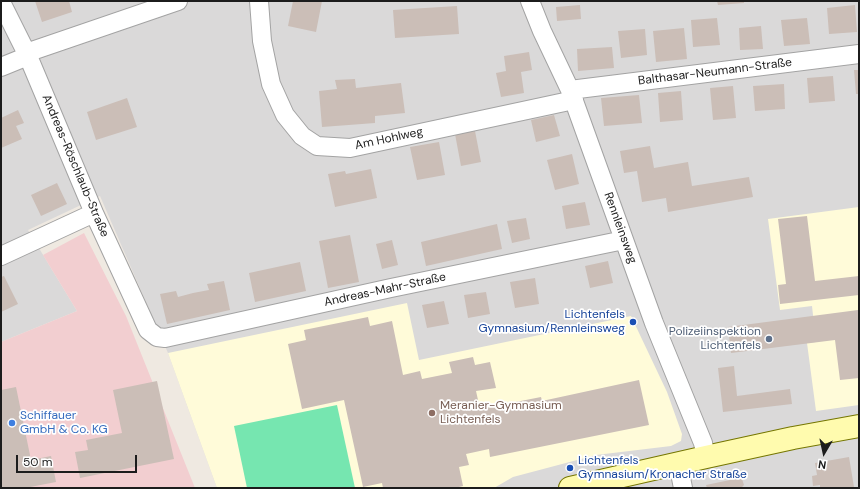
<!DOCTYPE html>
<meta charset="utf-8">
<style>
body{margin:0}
#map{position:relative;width:860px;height:489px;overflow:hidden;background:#efe9e1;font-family:"DM Sans",sans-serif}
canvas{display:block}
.frame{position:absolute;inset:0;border:2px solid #1c1c1c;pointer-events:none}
.north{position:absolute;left:804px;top:433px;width:40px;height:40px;-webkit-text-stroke:3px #fff;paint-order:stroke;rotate:189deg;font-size:11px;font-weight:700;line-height:16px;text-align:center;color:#1c1c1c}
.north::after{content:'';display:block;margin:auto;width:14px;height:18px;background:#1c1c1c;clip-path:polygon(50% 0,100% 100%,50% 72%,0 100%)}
.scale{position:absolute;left:16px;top:455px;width:121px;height:18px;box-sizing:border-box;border:2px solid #1c1c1c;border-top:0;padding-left:5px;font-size:12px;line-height:14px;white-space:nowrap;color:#1c1c1c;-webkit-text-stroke:3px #fff;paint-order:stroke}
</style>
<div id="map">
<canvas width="860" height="489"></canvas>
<div class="frame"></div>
<div class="north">N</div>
<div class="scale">50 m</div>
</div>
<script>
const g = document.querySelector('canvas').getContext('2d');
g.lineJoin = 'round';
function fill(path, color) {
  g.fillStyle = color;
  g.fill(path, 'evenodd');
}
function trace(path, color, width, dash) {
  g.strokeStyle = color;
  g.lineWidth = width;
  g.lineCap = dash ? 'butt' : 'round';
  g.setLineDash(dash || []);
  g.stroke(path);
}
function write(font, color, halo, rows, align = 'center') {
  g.font = font + ' "DM Sans",sans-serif';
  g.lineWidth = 3.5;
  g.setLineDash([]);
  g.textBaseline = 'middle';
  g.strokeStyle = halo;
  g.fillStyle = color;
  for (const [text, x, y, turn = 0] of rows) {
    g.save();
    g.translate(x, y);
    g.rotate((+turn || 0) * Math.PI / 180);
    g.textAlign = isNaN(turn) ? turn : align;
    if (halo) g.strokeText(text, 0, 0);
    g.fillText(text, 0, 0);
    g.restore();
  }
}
fill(new Path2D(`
 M1 1H859V488H217L168 353 100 196 28 230 77 311 1 342Z`), '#dad9d9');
fill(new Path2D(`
 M84 233 126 316 195 488H1V342L77 311 43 255Z`), '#f2ced0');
fill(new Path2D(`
 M859 207V405L816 411 807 343 816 342 812 306 780 310 768 219Z
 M407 303 419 360 631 316 667 392 682 434 681 441 671 446 596 455 513 477 494 488H217L168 353Z`), '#fffbd9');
fill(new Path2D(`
 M337 405 355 488H247L234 426Z`), '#76e6b0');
fill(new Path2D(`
 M35 1H69L72 12 42 22Z
 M293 1H322L316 32 288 26Z
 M717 1H744V3L718 5Z
 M580 5 581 19 557 21 556 7Z
 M855 5 857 32 829 34 827 8Z
 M457 6 459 34 395 38 393 10Z
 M717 18 720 45 693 47 691 20Z
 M807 18 810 44 784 46 781 20Z
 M761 26 763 49 740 50 739 28Z
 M684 28 687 59 656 62 653 31Z
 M645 29 647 55 621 58 618 31Z
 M612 47 614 68 578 71 577 49Z
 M529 52 532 70 521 72 524 93 501 97 496 73 506 71 504 56Z
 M854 70H859V94H856Z
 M833 76 835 101 809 103 807 78Z
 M355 79 356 88 401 83 405 113 375 116V123L322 127 319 91 337 89 335 80Z
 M784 84 785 109 755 111 753 86Z
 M733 86 736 118 713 120 710 88Z
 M681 91 683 120 660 122 658 93Z
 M639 95 642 123 604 126 601 98Z
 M127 98 137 127 96 140 87 112Z
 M18 110 24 123 16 126 22 139 1 148V118Z
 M554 115 560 136 536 142 531 120Z
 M475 131 481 162 461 166 455 134Z
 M439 142 445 175 417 180 410 147Z
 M650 146 654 168 688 162 692 186 749 177 753 197 668 212 666 198 642 202 637 171 624 173 620 151Z
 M572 154 579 184 555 190 547 160Z
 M371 169 377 198 335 207 328 174 345 171 346 174Z
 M57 183 67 204 41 216 31 195Z
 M585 202 590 225 566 229 562 206Z
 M807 216 815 281 859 276V295L780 304 778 285 786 284 778 219Z
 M526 218 530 239 512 243 507 221Z
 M497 224 502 249 426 266 421 242Z
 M350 235 359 282 328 288 319 241Z
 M392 240 398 265 382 269 376 244Z
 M608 261 613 283 590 288 585 266Z
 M300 262 306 291 255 302 249 273Z
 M4 276 18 304 1 312V277Z
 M535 278 539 304 515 308 510 282Z
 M224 281 230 310 167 324 160 294 176 291 178 297 193 293 209 290 207 284Z
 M486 292 490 314 468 318 464 295Z
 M444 301 449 324 427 328 422 305Z
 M858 310 859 320V378L840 380 835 340 731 353 728 327Z
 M368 317 370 326 392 321 403 375 420 371 422 379 452 373 449 362 473 357 475 365 490 362 496 388 476 391 480 409 541 397 542 401 639 380 649 425 490 457 489 449 466 454 469 465 459 467 463 486 455 488H383L382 483 363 487 344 400 302 409 288 344 306 340 304 330Z
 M734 366 737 396 790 389 792 404 723 412 718 368Z
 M157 381 174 459 80 478 75 452 88 450 86 440 122 433 113 390Z
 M16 387 31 460 51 456 56 482 25 488H1V390Z
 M849 457 854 487 846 488H820V485L813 486 812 476 817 475 815 463Z
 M734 477 742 479 744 485 741 488H707L706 485 730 480Z`), '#cbbeb7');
const street = new Path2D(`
 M259 1 262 41 271 84 285 115 302 136 317 146 350 148 574 100
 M530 1 542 31 570 90 654 323 703 443 706 457
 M1 2 28 56 94 213 148 330 157 337 165 338 391 288 624 240
 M26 53 178 1
 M1 67 28 56
 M570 90 859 54
 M1 256 94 213
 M678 463 683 488`);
const secondary = new Path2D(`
 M570 488 706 457 793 438 859 426`);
trace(street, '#a3a3a3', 20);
trace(secondary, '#757600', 24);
trace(street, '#fff', 18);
trace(secondary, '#fffbae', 22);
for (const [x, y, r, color] of [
 [633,322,4,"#1a4fb4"],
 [769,339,4,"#5c6f8a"],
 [432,413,4,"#8d6e63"],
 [12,423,4,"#3f7fe0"],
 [570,468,4,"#1a4fb4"]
]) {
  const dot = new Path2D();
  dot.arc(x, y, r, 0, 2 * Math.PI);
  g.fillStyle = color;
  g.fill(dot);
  trace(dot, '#fff', 1.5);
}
write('12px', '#1c1c1c', '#fff', [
 ["Balthasar-Neumann-Straße",715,72,-7],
 ["Am Hohlweg",389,139,-12],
 ["Andreas-Röschlaub-Straße",75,166,67],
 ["Rennleinsweg",620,228,70],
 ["Andreas-Mahr-Straße",385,290,-12]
]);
write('12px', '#164399', '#fff', [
 ["Lichtenfels",625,315],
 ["Gymnasium/Rennleinsweg",625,329],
 ["Lichtenfels",578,461,"left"],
 ["Gymnasium/Kronacher Straße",578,475,"left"]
], 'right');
write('12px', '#4e5e75', '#fff', [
 ["Polizeiinspektion",761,332],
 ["Lichtenfels",761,346]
], 'right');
write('12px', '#785e54', '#fff', [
 ["Meranier-Gymnasium",440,406],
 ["Lichtenfels",440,420]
], 'left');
write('12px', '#366cbe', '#fff', [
 ["Schiffauer",20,416],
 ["GmbH & Co. KG",20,430]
], 'left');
</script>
